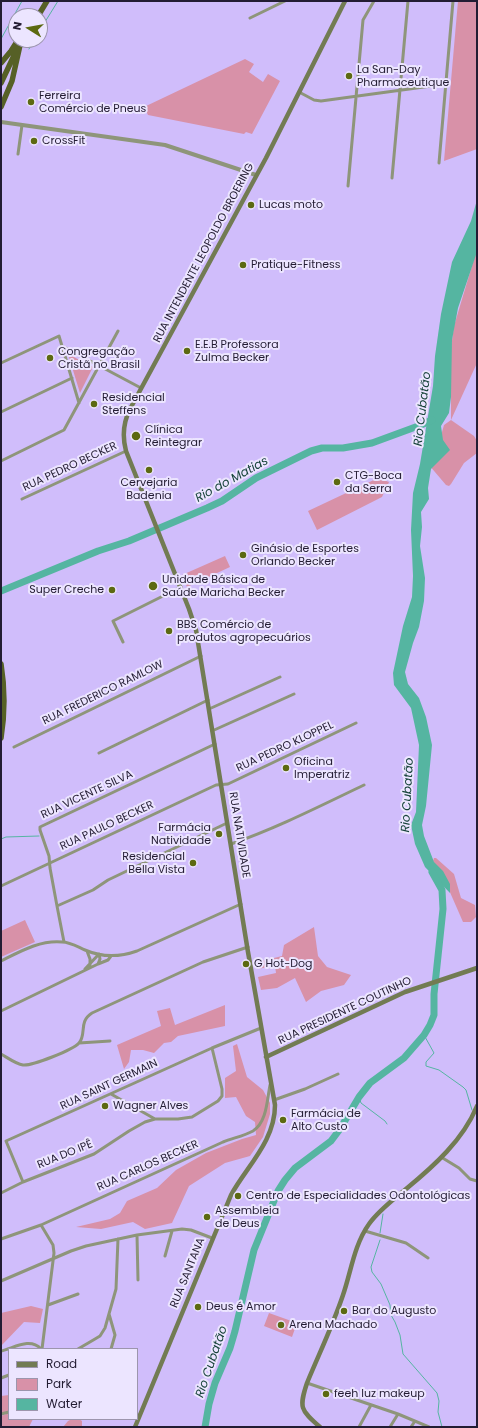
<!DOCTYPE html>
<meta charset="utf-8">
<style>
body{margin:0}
#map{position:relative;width:478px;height:1428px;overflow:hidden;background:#d0bdfb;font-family:Poppins,sans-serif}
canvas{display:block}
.frame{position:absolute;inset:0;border:2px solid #231c33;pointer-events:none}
.legend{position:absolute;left:8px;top:1348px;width:130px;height:72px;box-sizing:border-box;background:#ece5ff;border:1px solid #9c95ad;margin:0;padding:5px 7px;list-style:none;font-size:12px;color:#231c33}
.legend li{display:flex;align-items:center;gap:8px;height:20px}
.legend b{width:20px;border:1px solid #9c95ad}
.north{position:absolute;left:8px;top:8px;width:40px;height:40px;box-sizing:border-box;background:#ece5ff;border:1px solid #9c95ad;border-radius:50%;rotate:281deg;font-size:11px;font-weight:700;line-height:16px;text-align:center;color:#231c33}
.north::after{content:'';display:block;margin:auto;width:14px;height:18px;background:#5c6911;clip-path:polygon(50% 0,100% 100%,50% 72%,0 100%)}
</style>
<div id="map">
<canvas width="478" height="1428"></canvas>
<div class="frame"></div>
<ul class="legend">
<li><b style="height:5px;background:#727b53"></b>Road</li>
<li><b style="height:11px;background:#d891a8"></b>Park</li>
<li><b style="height:11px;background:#55b5a1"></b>Water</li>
</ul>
<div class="north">N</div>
</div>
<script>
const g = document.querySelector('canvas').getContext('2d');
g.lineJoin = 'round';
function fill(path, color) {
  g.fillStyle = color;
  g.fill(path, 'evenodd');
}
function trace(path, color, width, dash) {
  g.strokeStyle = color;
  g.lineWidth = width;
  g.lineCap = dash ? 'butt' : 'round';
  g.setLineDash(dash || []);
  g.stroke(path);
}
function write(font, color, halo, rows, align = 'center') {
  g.font = font + ' Poppins,sans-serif';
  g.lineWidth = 4;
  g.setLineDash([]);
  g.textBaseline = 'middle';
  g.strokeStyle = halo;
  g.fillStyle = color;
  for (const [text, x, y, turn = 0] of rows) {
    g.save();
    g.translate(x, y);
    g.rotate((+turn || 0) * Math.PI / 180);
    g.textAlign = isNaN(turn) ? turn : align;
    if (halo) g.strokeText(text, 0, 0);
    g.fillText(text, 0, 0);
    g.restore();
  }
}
fill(new Path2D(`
 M458 1H477V149L444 161Z
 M245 59 254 64 249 72 263 82 268 74 280 81 252 134 246 132 244 134 148 115 144 107Z
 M477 249V363L451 420 474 436 477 441V453L464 463 451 484 449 486 446 485 429 465 436 453 444 425 451 420V397L448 369 454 326Z
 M68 354 93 367 80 393Z
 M378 478 389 482 382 497 317 530 308 511Z
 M225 556 230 567 187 587 182 575Z
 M434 858H436L454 874 461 898 475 905 476 917 471 922H463L442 874 433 861Z
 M25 920 35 942 1 957V931Z
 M314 927 318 956 327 967 351 975 344 985 321 991 306 1002 295 978 277 988 261 990 258 977 276 973 275 966 257 969 258 962 282 956 284 945Z
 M225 1005V1026L178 1036 171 1042 164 1043 154 1053 143 1050H131L129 1062 124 1069 117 1045 161 1026 157 1011 170 1008 175 1025Z
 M237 1044 247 1077 263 1090 270 1103V1114L263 1137 250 1156 225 1163 189 1186 172 1223 145 1229 133 1222 101 1229 76 1227 110 1219 120 1213 127 1201 157 1188 176 1170 206 1153 242 1139 256 1135 255 1122 246 1116 236 1097 225 1098V1078L236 1071 233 1046Z
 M31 1306 43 1309 40 1323 24 1322 1 1346V1313Z
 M269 1313 297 1323 292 1337 264 1326Z
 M9 1395V1411L1 1413V1396Z
 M9 1413V1419H33L29 1427H1V1416Z
 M72 1419H79L82 1421V1427H63L68 1421Z`), '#d891a8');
fill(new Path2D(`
 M477 200V252L458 308 452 340 451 397 449 413 441 426 443 440 450 450 431 469 428 488 429 499 421 512 422 527 420 546 425 578 424 601 419 627 413 643 405 672 408 684 419 698 426 717 432 745 426 806 422 825 424 836 434 862 443 871 450 884V893L425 867 415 844 411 825 416 812 419 745 411 708 394 685 393 673 403 626 412 597 413 576 411 530 413 493 420 464 433 386 435 356 441 314 452 262 471 221Z`), '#55b5a1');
trace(new Path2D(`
 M40 30 58 1
 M1 39 22 1
 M29 49 34 40
 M1 839 6 837 39 836
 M424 1035 434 1053 426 1062V1066L439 1070 463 1087 466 1090 472 1110
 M359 1097 361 1103 385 1121 387 1124
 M380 1233 383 1214
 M380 1240 371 1267 372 1272 381 1284 390 1305 391 1315 395 1322 400 1335 403 1354 437 1393 439 1401 438 1412 442 1427`), '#55b5a1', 1);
trace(new Path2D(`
 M1 591 98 551 129 541 207 508 222 501 256 478 311 451 322 448H343L372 443 421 425 432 420
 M205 1427 209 1404 215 1383 230 1348 235 1331 254 1250 278 1191 285 1180 295 1168 331 1141 340 1129 359 1097 370 1083 404 1058 424 1035 430 1025 434 1015V994L443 909 442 890 432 872`), '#55b5a1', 7);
trace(new Path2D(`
 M250 18 285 1
 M299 92 314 100 321 101 446 84
 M18 154 22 125
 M439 163 453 1
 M392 178 408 1
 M348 186 363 20 374 1
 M62 346 141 388
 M1 363 59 336 79 403
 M1 412 72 378
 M1 461 64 430 118 331
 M22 499 126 451
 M123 642 113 621 181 587
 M209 709 280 677
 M212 731 294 694
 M14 747 201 656
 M99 753 208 700
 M231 844C277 828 320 806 364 785
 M1 886 216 785 228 784 356 723
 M57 906 50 868 49 856 40 830V827L215 744
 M64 942 57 906 93 890 108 880 227 823
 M87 951 90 959V965
 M1 961C21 951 40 940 62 942 70 942 78 947 85 950 101 957 120 957 137 951L241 904
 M98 964 108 960 111 956
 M85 969 99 954
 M1 1011 98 964 100 959 99 954
 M79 1043 110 1041
 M1 1054C8 1058 16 1064 23 1065 32 1066 73 1050 79 1043 87 1034 78 1022 92 1013L203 962 248 947
 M111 1094 155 1119H178L192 1117 218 1101 222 1096V1089L212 1048
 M274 1100 305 1089 338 1074
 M441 1157 459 1168 470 1179 477 1181
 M23 1182 6 1141 212 1048 261 1028
 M1 1193 23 1182 94 1154 129 1131 145 1122 155 1119
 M41 1225 53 1245 54 1253 42 1349
 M365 1231 406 1243 428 1258
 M137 1235 138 1280
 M1 1239 41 1225 223 1142C233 1138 244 1136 253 1131 267 1122 267 1100 270 1085
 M165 1256 172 1231
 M1 1281 71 1251 86 1246 137 1235 182 1229 191 1230 212 1238
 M48 1305 78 1294
 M109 1314 115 1335 111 1349
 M78 1349 95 1339 100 1336 105 1328 116 1289 118 1239
 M1 1351C14 1348 30 1337 41 1349
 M1 1378 9 1375
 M307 1383 398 1414 429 1427
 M1 1414 9 1412
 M359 1427 371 1405
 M390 1427 398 1414
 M411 1427 415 1421`), '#8e957a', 3);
trace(new Path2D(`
 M1 122 165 145 256 175`), '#8e957a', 4);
trace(new Path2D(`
 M266 1057 405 992 477 968
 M135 1427 231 1195C247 1166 275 1141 275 1105L248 952 196 630 189 609 126 451C122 436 123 423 130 409L266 158 345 1
 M320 1427C300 1410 299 1407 307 1383 319 1354 333 1325 343 1295 351 1272 354 1245 369 1224 379 1210 393 1200 406 1189 434 1166 463 1140 477 1106`), '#727b53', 4.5);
trace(new Path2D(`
 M38 16 47 1
 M1 63 11 51 18 40
 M1 83 19 45
 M1 107 12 81 21 41
 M1 664C5 689 5 713 1 738`), '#566026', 5.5);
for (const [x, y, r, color] of [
 [349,76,4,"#5c6911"],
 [31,102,4,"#5c6911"],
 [34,141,4,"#5c6911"],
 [251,205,4,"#5c6911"],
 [243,265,4,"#5c6911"],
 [187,351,4,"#5c6911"],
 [50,358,4,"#5c6911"],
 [94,404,4,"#5c6911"],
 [136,436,5,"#5c6911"],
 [149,470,4,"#5c6911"],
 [337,482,4,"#5c6911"],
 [243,555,4,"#5c6911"],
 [153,586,5,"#5c6911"],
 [112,590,4,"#5c6911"],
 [169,631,4,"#5c6911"],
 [286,768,4,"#5c6911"],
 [219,834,4,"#5c6911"],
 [193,863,4,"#5c6911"],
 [246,964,4,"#5c6911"],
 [105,1106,4,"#5c6911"],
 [283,1120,4,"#5c6911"],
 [238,1196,4,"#5c6911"],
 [207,1217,4,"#5c6911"],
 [198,1307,4,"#5c6911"],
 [344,1311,4,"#5c6911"],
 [281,1325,4,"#5c6911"],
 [326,1394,4,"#5c6911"]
]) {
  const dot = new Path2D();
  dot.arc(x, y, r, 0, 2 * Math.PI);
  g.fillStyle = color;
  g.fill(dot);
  trace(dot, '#ece5ff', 1.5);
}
write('11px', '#231c33', '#ece5ff', [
 ["La San-Day",357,70],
 ["Pharmaceutique",357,83],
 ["Ferreira",39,96],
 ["Comércio de Pneus",39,109],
 ["CrossFit",42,141],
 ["Lucas moto",259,205],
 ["Pratique-Fitness",251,265],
 ["E.E.B Professora",195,345],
 ["Zulma Becker",195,358],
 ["Congregação",58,352],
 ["Cristã no Brasil",58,365],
 ["Residencial",102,398],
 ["Steffens",102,411],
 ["Clínica",145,430],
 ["Reintegrar",145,443],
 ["CTG-Boca",345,476],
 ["da Serra",345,489],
 ["Cervejaria",149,483,"center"],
 ["Badenia",149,496,"center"],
 ["Ginásio de Esportes",251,549],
 ["Orlando Becker",251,562],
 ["Unidade Básica de",162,580],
 ["Saúde Maricha Becker",162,593],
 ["Super Creche",104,590,"right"],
 ["BBS Comércio de",177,625],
 ["produtos agropecuários",177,638],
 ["Oficina",294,762],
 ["Imperatriz",294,775],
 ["Farmácia",211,828,"right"],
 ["Natividade",211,841,"right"],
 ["Residencial",185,857,"right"],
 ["Bella Vista",185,870,"right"],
 ["G Hot-Dog",254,964],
 ["Wagner Alves",113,1106],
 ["Farmácia de",291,1114],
 ["Alto Custo",291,1127],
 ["Centro de Especialidades Odontológicas",246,1196],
 ["Assembleia",215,1211],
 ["de Deus",215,1224],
 ["Deus é Amor",206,1307],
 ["Bar do Augusto",352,1311],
 ["Arena Machado",289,1325],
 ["feeh luz makeup",334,1394]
], 'left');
write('11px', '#231c33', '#ece5ff', [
 ["RUA INTENDENTE LEOPOLDO BROERING",204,253,-62],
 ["RUA PEDRO BECKER",70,467,-25],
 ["RUA FREDERICO RAMLOW",103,693,-26],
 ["RUA PEDRO KLOPPEL",285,747,-25],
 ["RUA VICENTE SILVA",87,795,-25],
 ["RUA PAULO BECKER",107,826,-25],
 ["RUA NATIVIDADE",239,835,81],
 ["RUA PRESIDENTE COUTINHO",345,1011,-25],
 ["RUA SAINT GERMAIN",109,1085,-25],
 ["RUA DO IPÊ",65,1155,-22],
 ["RUA CARLOS BECKER",148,1166,-24],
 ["RUA SANTANA",188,1273,-68]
]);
write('italic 12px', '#17433a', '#ece5ff', [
 ["Rio Cubatão",423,409,-83],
 ["Rio do Matias",232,480,-29],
 ["Rio Cubatão",408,795,-87],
 ["Rio Cubatão",212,1362,-71]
]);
</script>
